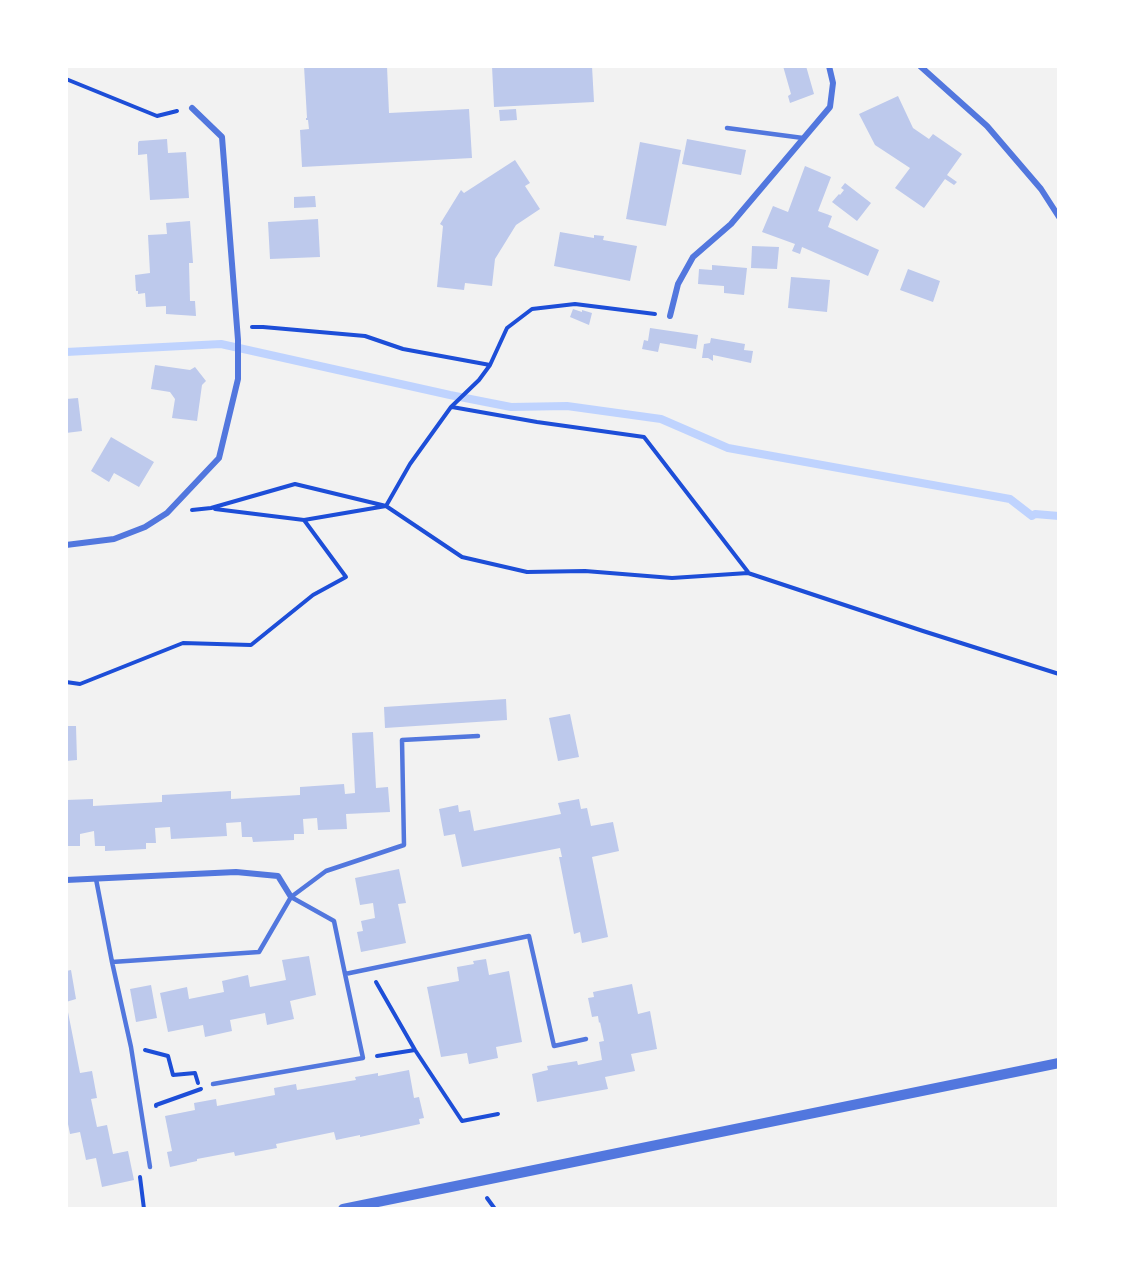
<!DOCTYPE html>
<style>
body{margin:0}
#map{position:relative;width:1125px;height:1275px;overflow:hidden;background:#f2f2f2;font-family:"Varela Round",sans-serif}
canvas{display:block}
.frame{position:absolute;inset:0;border:68px solid #fff;pointer-events:none}
</style>
<div id="map">
<canvas width="1125" height="1275"></canvas>
<div class="frame"></div>
</div>
<script>
const g = document.querySelector('canvas').getContext('2d');
g.lineJoin = 'round';
function trace(path, color, width, dash) {
  g.strokeStyle = color;
  g.lineWidth = width;
  g.lineCap = dash ? 'butt' : 'round';
  g.setLineDash(dash || []);
  g.stroke(path);
}
function fill(path, color) {
  g.fillStyle = color;
  g.fill(path, 'evenodd');
}
trace(new Path2D(`
 M66 352 221 344 450 395 511 407 567 406 661 419 728 448 1010 499 1032 516 1035 514 1059 516`), '#bfd3fe', 8);
fill(new Path2D(`
 M304 66H387L389 113 469 109 472 158 302 167 300 130 309 129 308 120H306V118H307Z
 M492 66H592L594 102 494 107Z
 M783 66H806L814 94 790 103 788 96 791 94Z
 M898 96 913 128 929 139 933 134 962 154 947 175 957 182 954 185 945 179 924 208 895 188 910 168 875 145 859 114Z
 M516 109 517 120 500 121 499 110Z
 M167 139 168 153 186 152 189 198 150 200 147 154 138 155V143L139 141Z
 M687 139 746 150 741 175 682 164Z
 M640 142 681 150 666 226 626 219Z
 M515 160 530 183 525 186 540 209 516 225 495 259 492 286 465 283 464 290 437 287 443 226 440 224 461 190 464 193Z
 M805 166 831 177 818 211 832 216 828 227 879 250 868 276 802 247 800 254 792 251 795 244 762 232 773 206 788 212Z
 M845 183 871 203 857 221 832 202 839 194 840 195 844 190 841 188Z
 M315 196 316 207 294 208V197Z
 M318 219 320 257 270 259 268 222Z
 M190 221 193 263H189L190 301H195L196 316 166 314V306L146 307 145 293 138 294V291H136L135 275 150 273 148 235 167 234 166 223Z
 M560 232 594 238V235L604 236 603 240 637 246 630 281 554 266Z
 M752 246 779 247 777 269 751 268Z
 M712 265 747 268 744 295 724 293V286L698 284 699 269 712 270Z
 M908 269 940 281 933 302 900 290Z
 M791 277 830 280 827 312 788 308Z
 M573 309 582 312V310L592 313 589 325 570 317Z
 M650 328 698 335 696 349 660 343 658 352 642 349 644 340 648 341Z
 M711 338 745 344 744 350 753 351 751 363 713 355V361L708 358H702L704 344 710 343Z
 M155 365 190 370 195 367 206 381 202 385 197 421 172 418 175 399 170 392 151 389Z
 M78 398 82 431 66 433V399Z
 M111 437 154 462 139 487 114 473 109 482 91 471Z
 M506 699 507 720 385 728 384 707Z
 M570 714 579 757 558 761 549 718Z
 M66 726H76L77 760 66 761Z
 M373 732 376 788 388 787 390 812 346 814 347 829 318 830 317 818 303 819 304 834H294V840L253 842 252 837H242L241 822 226 823 227 836 171 839 170 827 155 828 156 843H146V849L105 851V846H95L94 831 80 834V846H66V800L93 799V806L162 802V795L231 791V799L300 795V787L344 784 345 794 355 793 352 733Z
 M579 799 581 809 587 808 591 826 613 822 619 851 592 857 608 937 582 943 580 932 574 934 559 857H562L560 848 462 867 455 834 444 836 439 809 458 805 459 812 470 810 474 831 561 814 558 803Z
 M399 869 406 903 398 904 406 943 361 952 357 932 363 931 361 921 375 918 373 903 360 905 355 878Z
 M309 956 316 995 290 1001 294 1019 267 1025 265 1013 230 1020 232 1031 205 1037 203 1025 168 1032 160 993 187 987 189 999 224 992 222 981 248 975 250 987 286 980 282 960Z
 M486 959 489 975 509 971 522 1042 496 1047 498 1058 469 1064 467 1053 441 1057 427 987 459 981 457 967 474 964 473 961Z
 M71 970 76 999 66 1002V971Z
 M632 984 638 1014 650 1011 657 1049 631 1054 635 1071 605 1077 608 1089 537 1102 532 1074 548 1070 547 1066 577 1061 578 1065 602 1060 599 1042 604 1041 600 1022 599 1023 598 1016 592 1017 588 998 594 997 593 992Z
 M151 985 157 1018 136 1022 130 989Z
 M67 1007 80 1073 92 1071 97 1098 91 1099 97 1127 107 1125 113 1154 128 1151 134 1180 102 1187 96 1158 86 1160 80 1132 70 1134 66 1114V1008Z
 M409 1070 414 1098 419 1097 424 1118 419 1119 420 1124 360 1137V1135L336 1140 334 1132 276 1144 277 1148 235 1156 234 1152 197 1159V1161L170 1167 167 1152 172 1151 165 1116 195 1110 194 1103 216 1099 217 1106 275 1095 274 1088 296 1084 297 1090 356 1080 355 1077 378 1073V1076Z`), '#bdc9ec');
trace(new Path2D(`
 M66 79 157 116 177 111
 M252 327H263L365 336 403 349 490 365
 M452 407 537 422 644 437 748 572
 M192 510 211 508 295 484 386 506 410 464 451 407 479 380 490 365 507 328 532 309 575 304 655 314
 M304 520 386 506 462 557 527 572 585 571 672 578 748 573 923 631 1059 674
 M66 682 80 684 183 643 251 645 313 595 346 577 304 520 215 509
 M376 982 415 1050 462 1121 498 1114
 M145 1050 168 1056 173 1075 195 1073 198 1083
 M377 1056 415 1050
 M156 1106V1105L201 1089
 M140 1177 144 1209
 M487 1198 495 1209`), '#1d4ed8', 4);
trace(new Path2D(`
 M727 128 803 138
 M96 879 112 962
 M291 897 334 921 345 974 529 936 554 1046 586 1039
 M213 1084 363 1058 345 974
 M150 1167 131 1047 112 962 259 952 291 897 326 871 404 845 402 740 478 736`), '#5277de', 4.5);
trace(new Path2D(`
 M920 66 987 126 1041 189 1059 217
 M670 316 678 284 693 257 731 224 830 107 833 83 829 66
 M66 545 114 539 145 527 167 513 219 458 238 379V340L222 137 192 108
 M66 880 236 872 278 876 291 897`), '#5277de', 6);
trace(new Path2D(`
 M343 1209 1059 1063`), '#5277de', 10);
</script>
